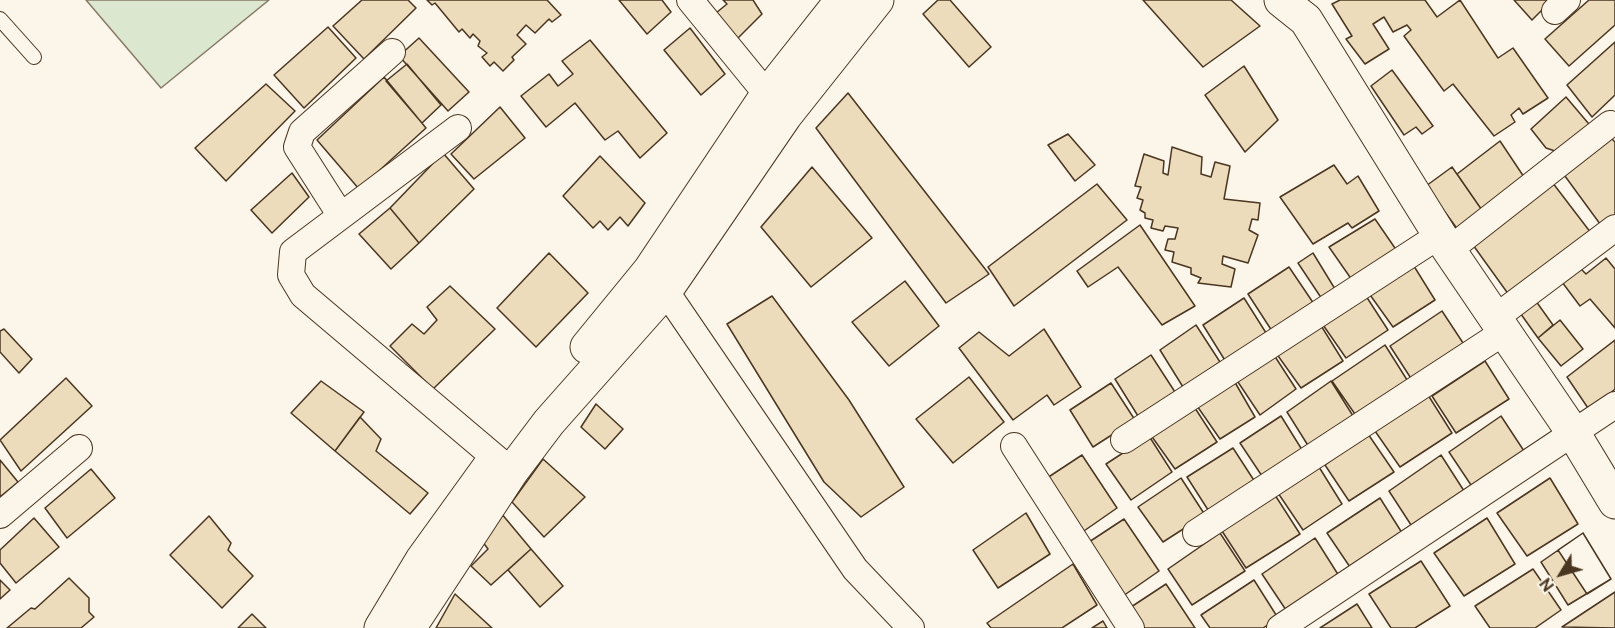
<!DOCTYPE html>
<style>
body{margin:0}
#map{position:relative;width:1615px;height:628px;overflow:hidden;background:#fbf6e9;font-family:Ubuntu,sans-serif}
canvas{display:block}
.north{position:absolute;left:1531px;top:544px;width:60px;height:60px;-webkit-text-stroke:4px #fbf6e9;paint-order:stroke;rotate:233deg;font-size:16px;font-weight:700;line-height:24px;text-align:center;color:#4a3520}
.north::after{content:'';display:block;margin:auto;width:21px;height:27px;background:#4a3520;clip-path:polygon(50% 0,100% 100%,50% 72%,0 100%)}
</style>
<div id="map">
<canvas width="1615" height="628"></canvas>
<div class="north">N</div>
</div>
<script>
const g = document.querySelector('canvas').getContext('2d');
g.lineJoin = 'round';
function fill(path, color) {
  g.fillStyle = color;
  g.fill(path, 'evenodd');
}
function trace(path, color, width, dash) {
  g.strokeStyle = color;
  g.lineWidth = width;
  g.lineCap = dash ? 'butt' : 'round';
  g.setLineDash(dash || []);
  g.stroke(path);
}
const green = new Path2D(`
 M86 0H269L161 88Z`);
fill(green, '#dce7d0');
trace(green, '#887966', 1.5);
const building = new Path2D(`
 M362 0H408L416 8 364 59 333 26Z
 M427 0H547L561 15 552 22 549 19 535 33 526 25 517 35 526 44 512 57 514 60 503 71 494 62 490 66 482 57 487 53 478 46 480 41 473 34 470 38 462 29 459 32 435 3 432 5Z
 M619 0H662L671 12 647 34Z
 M723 0H753L762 14 737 39 716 13 727 4Z
 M938 0H950L991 47 969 67 923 14Z
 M1143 0H1231L1260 26 1203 67Z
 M1340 0H1425L1437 17 1460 0 1498 58 1513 48 1548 98 1523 114 1519 108 1511 115 1515 122 1494 136 1453 84 1444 91 1404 36 1411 30 1407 25 1393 32 1384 17 1373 24 1389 49 1365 64 1346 39 1352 36 1332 4Z
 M1514 0H1552L1532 20Z
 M1589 0H1615V25L1569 66 1545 39Z
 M328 27 356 58 304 108 274 75Z
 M690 28 725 74 701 95 664 50Z
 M419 38 469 92 448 111 399 56Z
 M590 40 667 133 640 158 618 131 605 140 575 103 546 127 521 96 549 74 558 86 573 74 562 61Z
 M1615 42V95L1592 117 1567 85Z
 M407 64 441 105 422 123 386 81Z
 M1244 66 1278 120 1245 152 1205 95Z
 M1392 70 1433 126 1422 134 1416 127 1404 135 1371 86Z
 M384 77 426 128 359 189 317 140Z
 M266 84 295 111 226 181 195 148Z
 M848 93 989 274 946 303 816 128Z
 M1566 97 1594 130 1561 153 1546 148 1531 129Z
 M500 107 525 138 474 179 451 154Z
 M1068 134 1095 165 1075 181 1048 145Z
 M1610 137 1615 142V218L1603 228 1562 172Z
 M1500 141 1524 177 1486 216 1457 174Z
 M1172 147 1202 157 1201 174 1211 177 1215 162 1230 166 1224 199 1260 203 1258 220 1252 219 1249 230 1258 235 1248 263 1223 256 1222 264 1235 269 1231 287 1198 283 1201 278 1191 274V268L1172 262 1174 252 1165 250 1168 239H1175L1178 228 1165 226 1163 231 1151 228 1153 220 1145 218V213L1140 210 1143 200 1137 198 1141 187 1135 186 1144 154 1164 161 1163 173 1168 175Z
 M443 153 474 189 419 243 390 208Z
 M600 156 645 203 628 226 620 217 608 230 600 221 593 228 563 196Z
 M1334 165 1347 184 1358 176 1379 211 1352 228 1348 223 1313 244 1280 197Z
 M812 167 872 238 811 287 761 227Z
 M1452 167 1486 216 1461 234 1426 186Z
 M292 173 309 197 272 233 251 210Z
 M1549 178 1591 233 1509 295 1473 245Z
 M1097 184 1127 220 1014 306 988 267Z
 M390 208 419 243 391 269 359 234Z
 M1375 219 1397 251 1352 280 1329 247Z
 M1140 225 1195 306 1162 325 1118 267 1088 287 1077 271Z
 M549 253 588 293 536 347 497 308Z
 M1313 253 1335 289 1322 299 1298 263Z
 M1606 258 1615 269V328L1590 299 1580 306 1559 278 1577 265 1586 274Z
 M1412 263 1435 300 1393 327 1368 292Z
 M1289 267 1314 304 1272 331 1248 294Z
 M905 281 939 326 889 366 852 322Z
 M450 286 495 329 433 389 390 346 412 324 424 334 437 320 427 307Z
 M1364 293 1388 330 1346 358 1321 322Z
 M772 296 849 400 904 487 861 517 824 482 727 324Z
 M1533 297 1553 325 1538 338 1518 310Z
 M1244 298 1268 336 1226 362 1203 325Z
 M1442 311 1467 349 1414 383 1390 346Z
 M1560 320 1583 349 1561 366 1538 338Z
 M1320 324 1343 361 1301 388 1276 353Z
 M1196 325 1220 362 1183 387 1160 350Z
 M4 329 32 359 19 373 0 352V331Z
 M1044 329 1081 387 1054 405 1047 395 1013 420 959 348 979 332 1009 356Z
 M1615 340V389L1590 411 1567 377Z
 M1385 345 1409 383 1357 417 1332 381Z
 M1151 355 1175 392 1138 416 1115 379Z
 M1274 355 1296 389 1260 415 1236 379Z
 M1485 361 1509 399 1456 433 1432 396Z
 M969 377 1004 422 953 463 916 419Z
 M66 378 92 406 21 471 0 440Z
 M1233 379 1255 417 1220 439 1195 403Z
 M321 381 364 412 335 451 291 413Z
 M1331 381 1355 419 1309 447 1287 412Z
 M1111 383 1135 420 1093 447 1070 410Z
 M1428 395 1452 433 1400 467 1375 431Z
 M596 404 623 429 605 449 581 427Z
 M1193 405 1217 442 1175 469 1150 434Z
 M1281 416 1304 453 1264 479 1240 443Z
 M1501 416 1526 454 1473 488 1449 452Z
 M360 417 381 439 376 451 428 493 410 514 335 451Z
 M1368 434 1394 472 1349 501 1325 465Z
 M1149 436 1172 472 1131 500 1106 464Z
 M1233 448 1257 485 1210 513 1187 477Z
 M1082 455 1117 508 1081 533 1044 480Z
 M1441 455 1466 494 1413 528 1389 491Z
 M543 459 585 497 544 537 512 502Z
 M0 460 18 482 0 497Z
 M1319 467 1342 504 1303 530 1278 493Z
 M91 469 115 498 67 538 45 508Z
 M1181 478 1205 515 1163 542 1138 507Z
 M1550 478 1578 524 1527 556 1497 513Z
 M1275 495 1300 534 1246 568 1222 531Z
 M1380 498 1404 536 1352 570 1327 533Z
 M501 513 531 549 491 585 471 566 488 549 479 537Z
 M1026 513 1050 554 998 588 973 550Z
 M209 516 231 543 228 550 253 576 222 608 170 555Z
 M34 518 59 547 16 583 0 563V550Z
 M1487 518 1515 564 1464 596 1434 553Z
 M1124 519 1159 571 1123 596 1086 544Z
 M1220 533 1245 571 1192 605 1168 569Z
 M1583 533 1611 579 1587 594 1558 550Z
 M1583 533 1611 579 1568 605 1541 562Z
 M1315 538 1339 576 1286 610 1262 574Z
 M531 549 563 586 540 607 508 570Z
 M1421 561 1450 606 1415 628H1391L1369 594Z
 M1073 564 1097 605 1062 628H991L987 623Z
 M1533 569 1561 610 1535 628H1490L1475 606Z
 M69 578 89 598V612L94 617 81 628H7L31 608 35 609Z
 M0 580 10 590 0 599Z
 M1254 580 1278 618 1263 628H1210L1201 615Z
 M1166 584 1195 628H1141L1128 609Z
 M1615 592V628L1562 627Z
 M455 594 492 628H436Z
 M1357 604 1372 628H1320Z
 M252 614 266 628H238Z
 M1103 621 1107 628H1092Z`);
fill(building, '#ecdcbc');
trace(building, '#4a3520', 1.5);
const lane = new Path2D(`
 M0 19 34 57`);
const street = new Path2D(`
 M690 0 779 109
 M1555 11 1567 0
 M458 128 293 252 291 275 303 295 511 471
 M341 216 297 147 302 132 392 52
 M1449 250 1610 124
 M656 277 855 569 911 628
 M1495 318 1615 228
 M1124 440 1440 235
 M1014 446 1131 628
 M0 515 79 448
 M1196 533 1504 332
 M1280 628 1615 405`);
const secondary = new Path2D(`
 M1281 0 1306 20 1449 250 1574 434 1615 502
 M587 347 650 270 767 95 842 0
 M381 628 422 560 492 463
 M409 628 512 471 549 422 666 290 785 116 877 0`);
trace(lane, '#4a3520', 16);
trace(street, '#4a3520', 28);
trace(secondary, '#4a3520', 35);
trace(lane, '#fbf6e9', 14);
trace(street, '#fbf6e9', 26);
trace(secondary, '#fbf6e9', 33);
</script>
